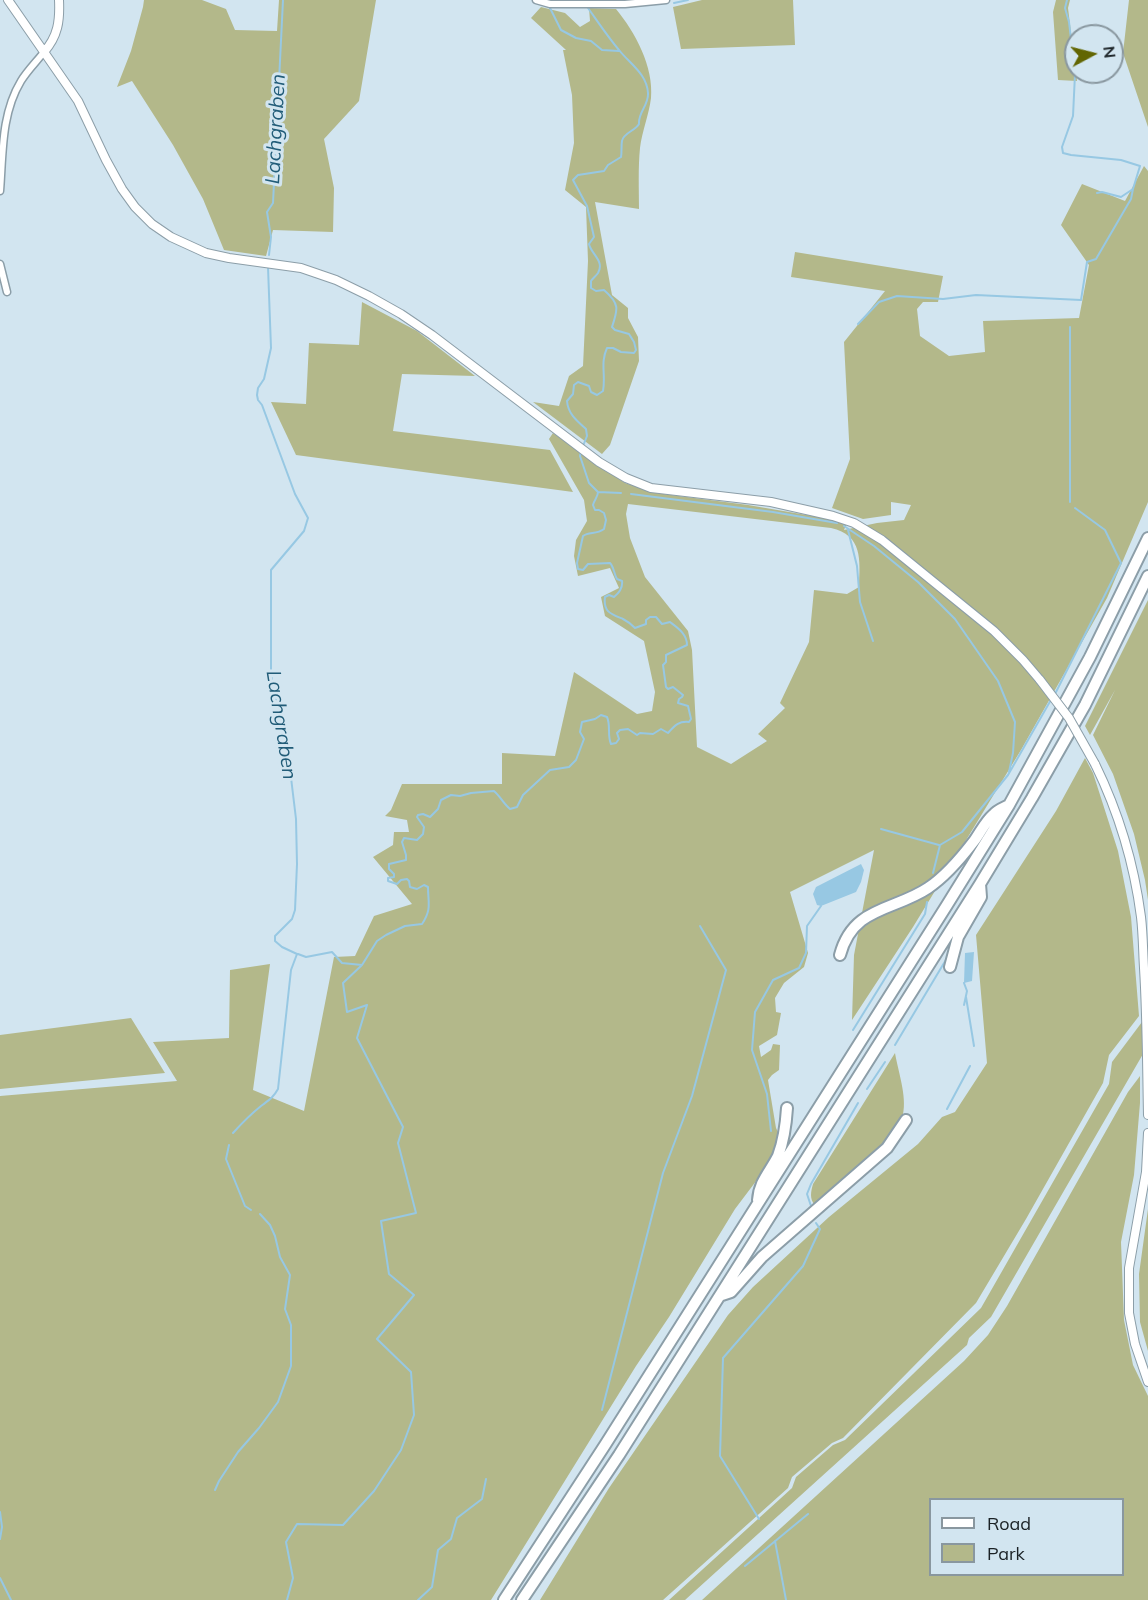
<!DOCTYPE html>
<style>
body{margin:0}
#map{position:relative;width:1148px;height:1600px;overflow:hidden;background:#d2e5f0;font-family:Mulish,sans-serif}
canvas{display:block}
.legend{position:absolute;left:929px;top:1498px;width:195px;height:78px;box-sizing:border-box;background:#d2e5f0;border:2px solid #89979f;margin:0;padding:8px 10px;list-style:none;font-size:18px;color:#1b2226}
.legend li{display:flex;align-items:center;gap:12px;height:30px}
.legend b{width:30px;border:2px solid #89979f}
.north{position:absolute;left:1064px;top:24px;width:60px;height:60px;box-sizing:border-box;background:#d2e5f0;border:2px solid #89979f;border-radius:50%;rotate:83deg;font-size:16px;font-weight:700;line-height:24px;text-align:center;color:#1b2226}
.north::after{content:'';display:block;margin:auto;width:21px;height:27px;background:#626603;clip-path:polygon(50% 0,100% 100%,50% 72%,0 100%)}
</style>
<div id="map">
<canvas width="1148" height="1600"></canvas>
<ul class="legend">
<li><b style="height:8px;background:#fff"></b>Road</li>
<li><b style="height:16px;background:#b3b88a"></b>Park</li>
</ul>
<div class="north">N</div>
</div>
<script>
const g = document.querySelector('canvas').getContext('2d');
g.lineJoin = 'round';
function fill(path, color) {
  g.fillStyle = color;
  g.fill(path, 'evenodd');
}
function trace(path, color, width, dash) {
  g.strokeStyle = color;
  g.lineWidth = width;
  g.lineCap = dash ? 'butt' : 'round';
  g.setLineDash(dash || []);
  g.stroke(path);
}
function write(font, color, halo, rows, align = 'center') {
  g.font = font + ' Mulish,sans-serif';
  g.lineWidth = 6;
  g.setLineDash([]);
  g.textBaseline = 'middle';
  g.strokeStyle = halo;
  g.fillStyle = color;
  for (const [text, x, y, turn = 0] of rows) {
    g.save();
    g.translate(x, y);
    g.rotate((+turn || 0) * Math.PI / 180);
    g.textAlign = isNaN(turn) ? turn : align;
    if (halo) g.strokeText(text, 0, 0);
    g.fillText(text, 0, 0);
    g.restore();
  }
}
fill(new Path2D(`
 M144 0H202L226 9 235 30 277 31 279 0H376L359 101 324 139 334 188 333 232 273 230 266 256 224 250 203 199 173 145 132 81 117 87 131 51 143 7Z
 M702 0H793L795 45 681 49 673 7Z
 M1056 0H1070L1068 8 1077 81 1058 80 1053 12Z
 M1129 0H1148V127L1123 53Z
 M541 7 565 13 580 27 590 21 589 8 616 9C635 32 654 67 651 98 649 115 642 131 640 148 638 168 639 189 639 209L595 202 612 295 628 308V318L638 337 639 361 610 445 602 454 533 402 559 406 569 376 583 366 588 261 586 207 565 190 574 143 572 95 563 50H566L531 18Z
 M1144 166 1148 171V502L1107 598 1021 750 913 927 852 1020 854 955 874 850 790 892 808 953 804 967 784 983 775 998 776 1012 781 1013 777 1035 759 1046 761 1057 771 1050 773 1044 780 1045 779 1070 772 1075 768 1080 776 1128 779 1134 772 1160 735 1209 669 1317 636 1366 491 1600H0V1096L177 1081 153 1042 229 1038 230 970 270 964 253 1090 304 1111 334 957 355 956 374 916 412 904 373 857 393 845 394 832H409L407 820 385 816 391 810 402 784H502V753L555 756 574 672 637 714 652 711 655 692 644 641 605 616 601 597 619 588 610 568 578 576 574 556 576 540 587 521 584 500 549 439 553 433 625 483 656 493 748 505 836 520 847 523 844 530 877 523 904 520 911 505 891 502V515L863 519 832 508 850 459 844 342 885 291 791 277 795 252 943 276 938 302H923L917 309 920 336 949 356 985 352 983 321 1079 318 1089 265 1061 225 1082 184 1125 201ZM628 504 831 528C863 535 860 560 859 587L847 594 814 590 809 642 780 703 785 708 758 734 767 741 731 764 697 747 692 650 688 631 645 577 630 538 626 514Z
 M362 302 417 331 475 376 402 374 393 431 550 450 573 492 296 455 271 402 306 404 309 343 359 345Z
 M1148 600V900L1145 880 1134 834 1113 774 1093 735 1115 690 1090 735 1085 726Z
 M1085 758 1093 773 1118 851 1131 917 1139 1016 1109 1055 1103 1083 1026 1219 976 1303 843 1438 832 1443 792 1477 788 1488 663 1600H540L609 1488 728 1315 753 1287 829 1217 918 1144 942 1117 955 1112 987 1063 976 935 1056 811Z
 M131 1018 165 1073 0 1089V1035Z
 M1142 1022 1143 1054 991 1317 969 1338 967 1345 685 1600H669L792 1488 796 1477 833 1445 845 1440 981 1308 1109 1084 1112 1062Z
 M895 1053C898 1071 907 1096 903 1114 900 1124 893 1134 887 1143L815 1205C809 1199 811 1191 813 1184Z
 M1140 1076V1103L1134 1175 1121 1242 1124 1320 1133 1365 1148 1396V1600H702L964 1361 988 1335 1007 1306 1128 1092ZM930 1500H1122V1574H930Z
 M1148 1209V1351L1140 1322 1139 1274Z`), '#b3b88a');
fill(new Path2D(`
 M861 864 864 870 861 882 856 892 821 906 817 905 813 894 816 887Z
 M974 952 972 981 964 983 965 953Z`), '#97c8e3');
trace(new Path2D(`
 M1067 0 1065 8 1069 22 1075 74 1073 116 1062 147 1063 153 1071 155 1121 160 1140 166 1133 189 1121 197 1102 192 1097 193
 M674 3 688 0
 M550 8 561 30 576 38 591 41 602 50 619 51
 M269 255 271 237 267 212 273 203 283 0
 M858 324 879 302 897 296 943 299 976 295 1081 300 1087 262 1096 259 1131 199 1133 189
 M1070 327V502
 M583 446 587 436 586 429C577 421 568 414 567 401L573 394 574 385 578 382 589 386 591 392 597 395 603 391C606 375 600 363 607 348H613L621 352 634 353 636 350 634 342 629 334 615 330 612 327C618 309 620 304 604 290L596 291 591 288V281C593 278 596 276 598 273 605 261 591 254 589 244L594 237 587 206 573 180 578 175 604 171 608 165 621 157C622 152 621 146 622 141 623 133 635 131 639 124 638 112 649 105 648 93 647 74 630 64 619 50 608 37 598 22 588 8
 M598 492 621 493
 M631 494 773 512 837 523
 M844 526 874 546 918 582 955 619 998 681 1015 722 1013 753 1009 772
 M848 530 857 566 860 602 873 641
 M1055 694 1121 563 1105 530 1075 508
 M881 829 939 845
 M933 873 940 845 962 832 1008 775 1052 698
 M298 954 306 957 332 952 342 963 362 965
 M964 983 967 991 964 1005
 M966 997 974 1046
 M853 1030 925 914 927 902
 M895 1045 947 958
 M867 1089 885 1062
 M947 1109 970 1066
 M771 1131 767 1094 752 1050 755 1012 773 980 799 968 806 953 807 926 821 906
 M233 1133C242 1123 251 1114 261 1106 269 1100 273 1098 278 1089L291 970 297 954 282 947 275 941V936L292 919 295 910 297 864 296 819 289 761 271 675V570L304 531 308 518 295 494 262 405 258 400 257 395 258 388 264 379 271 348 268 267
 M229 1145 226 1159 245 1206 251 1210
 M811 1206 807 1194 811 1184 858 1103
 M602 1410 663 1173 692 1096 726 970 700 926
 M215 1490 219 1481 238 1452 259 1428 278 1402 291 1366V1325L285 1309 290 1275 280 1257 275 1236 270 1225 260 1214
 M0 1512 2 1527 0 1539
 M759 1519 720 1456 723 1358 803 1266 820 1229 816 1223
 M775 1541 786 1600
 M745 1566 808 1514
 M0 1578 11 1600
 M287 1600 293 1578 286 1542 297 1524 343 1525 374 1491 401 1450 414 1415 411 1372 377 1339 414 1295 389 1274 381 1221 416 1213 398 1143 403 1127 357 1038 367 1005 347 1012 343 983 362 965 377 941 386 935 405 926 422 924C432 909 428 903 428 887L424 885 417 889 410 887 409 881 407 879 401 880 397 884 388 881V878L394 877V874L389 869V864L406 860V855L402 842 404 838 417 840 423 834 424 827 417 817 418 815 423 814 430 817 438 809 441 800 451 795 460 796 471 793 494 791C500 796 503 803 510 809L517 807 523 795 550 770 569 767 576 760 584 739 580 732 582 722 595 719 601 715 607 717C611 726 607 735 611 744L616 743 619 739 617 733 620 730 628 729 637 735 640 733 653 734 661 729 668 733C675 725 679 721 689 722L691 719 688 706 678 703 679 699 682 697 683 695 673 687 668 689 666 687 663 665 666 662V655L687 645C687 634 678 628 670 622L662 624 656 617H650L646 620V624L635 628C632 625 627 621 623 619 611 614 603 612 605 597L609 595 614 597C619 593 623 588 622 581L617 579C614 574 614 567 610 563L588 564 583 570 578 569 577 563 583 536C589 531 596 535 604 529L606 520 604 513 599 510H595L593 505C594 500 598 497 598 492L589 483 580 456 581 451
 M418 1600 432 1587 438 1550 451 1539 457 1518 482 1499 486 1479`), '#97c8e3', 2);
const minor = new Path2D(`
 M536 0 550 4H625L666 0
 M0 191C3 154 1 114 21 81 27 71 37 61 44 52
 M0 264 7 292`);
const tertiary = new Path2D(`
 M8 0 78 101 106 160 122 189 135 207 152 224 171 237 206 253 229 258 301 268 336 280 369 296 401 314 432 335 599 462 626 478 651 488 771 502 833 516 854 523 882 540 994 631 1023 660 1040 680
 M44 52C58 36 60 21 59 0
 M1095 764C1119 813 1134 863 1141 917 1143 934 1143 951 1144 968 1147 1017 1147 1066 1148 1115
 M1148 1133 1146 1172 1129 1268V1313L1135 1344 1148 1382`);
const motorway = new Path2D(`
 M840 955C853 906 894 911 928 888 946 876 961 858 974 841 980 833 985 822 993 815 997 810 1003 808 1009 805
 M950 967 958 937 981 897 980 884
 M758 1200C759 1182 770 1172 778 1156 784 1140 786 1124 787 1108
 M722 1295 731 1292 762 1257 887 1148 906 1120
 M504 1600 605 1445 947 905 1009 805 1090 657 1148 538
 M522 1600 619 1455 980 884 1032 798 1085 705 1148 576`);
trace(minor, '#8c9ea8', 9);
trace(tertiary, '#8c9ea8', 10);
trace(motorway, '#8c9ea8', 14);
trace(minor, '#fff', 6);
trace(tertiary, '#fff', 8);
trace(motorway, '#fff', 10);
const tertiaryBridge = new Path2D(`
 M1040 680 1069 718 1095 764`);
trace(tertiaryBridge, '#8c9ea8', 10, []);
trace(tertiaryBridge, '#fff', 8);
write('italic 20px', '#215c78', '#d2e5f0', [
 ["Lachgraben",276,129,-87],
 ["Lachgraben",281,725,81]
]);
</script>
